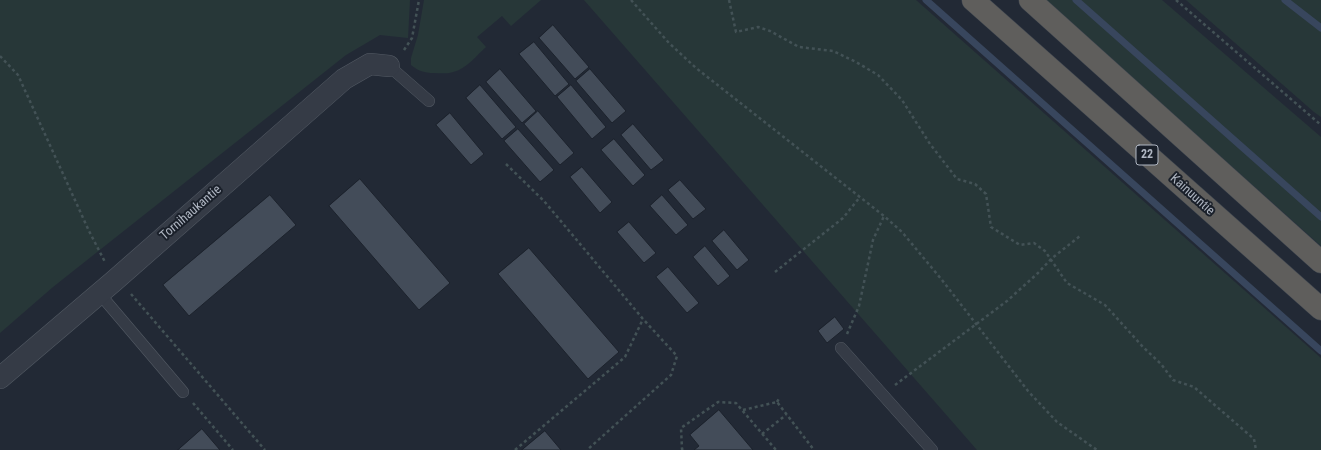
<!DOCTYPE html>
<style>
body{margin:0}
canvas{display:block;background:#222935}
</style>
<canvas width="1321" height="450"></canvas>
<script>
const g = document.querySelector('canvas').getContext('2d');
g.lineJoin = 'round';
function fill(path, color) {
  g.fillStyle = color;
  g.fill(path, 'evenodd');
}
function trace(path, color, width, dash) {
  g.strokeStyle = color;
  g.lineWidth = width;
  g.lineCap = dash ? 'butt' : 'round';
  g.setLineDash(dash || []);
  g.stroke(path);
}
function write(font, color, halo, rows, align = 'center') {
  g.font = font + ' "Roboto Condensed",sans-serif';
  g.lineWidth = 4;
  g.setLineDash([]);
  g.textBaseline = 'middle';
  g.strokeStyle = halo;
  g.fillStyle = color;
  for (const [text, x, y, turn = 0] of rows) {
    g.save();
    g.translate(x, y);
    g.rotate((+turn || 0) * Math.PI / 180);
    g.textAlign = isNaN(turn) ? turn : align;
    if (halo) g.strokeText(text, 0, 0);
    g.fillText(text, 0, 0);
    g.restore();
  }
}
fill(new Path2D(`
 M0 0H410L408 38 380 35 346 55 53 287 0 333Z
 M424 0H541L511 26 502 16 477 37 486 47C477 55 466 69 453 72 448 74 441 73 434 73 425 73 418 71 411 65V58L418 35Z
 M584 0H916L1321 358V450H977Z
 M1045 0H1162L1321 137V246Z
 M1186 0H1321V117L1314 112Z`), '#273738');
trace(new Path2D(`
 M926 0 1321 351
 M1076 0 1321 217
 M1285 0 1321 28`), '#38465d', 7);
const building = new Path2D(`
 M553 25 589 67 575 79 539 38Z
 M534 42 569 84 555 96 519 54Z
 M500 69 536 111 522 123 486 82Z
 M590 69 626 111 612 123 576 81Z
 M480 85 516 127 502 139 466 98Z
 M571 85 606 127 592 139 557 97Z
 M538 111 574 153 560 165 524 124Z
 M450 113 484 154 471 165 436 125Z
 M633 124 664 160 651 170 621 135Z
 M518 129 554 170 540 182 504 141Z
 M614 139 645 175 633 186 601 150Z
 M582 167 612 202 600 213 570 177Z
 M360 179 450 283 419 310 329 206Z
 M680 180 706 209 693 219 668 190Z
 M270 195 296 225 189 316 163 285Z
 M662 195 688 225 676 235 650 206Z
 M629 222 656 253 644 263 617 232Z
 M724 230 749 260 737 270 712 241Z
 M705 246 730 276 718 286 693 257Z
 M529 248 619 352 588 379 498 274Z
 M668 267 699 303 687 313 656 277Z
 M835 317 844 329 827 343 818 331Z
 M719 410 753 450H694L699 446 690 435Z
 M202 429 220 450H178Z
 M545 431 561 450H522Z`);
fill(building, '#434c59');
trace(building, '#1c222c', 1);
const service = new Path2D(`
 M389 66 429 101
 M99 293 183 392
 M841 348 932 450`);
const minor = new Path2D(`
 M0 378 114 281 344 79 370 64 389 66`);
const trunk = new Path2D(`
 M973 0 1321 309
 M1030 0 1321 262`);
trace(service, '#525963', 12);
trace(minor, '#525963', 22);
trace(trunk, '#3f4650', 23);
trace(new Path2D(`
 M631 0 669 43 696 68 884 216 902 232 942 280 1028 391 1057 422 1097 450
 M729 0 736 32 758 27 770 31 799 47 833 51 856 62 878 75 902 100 930 144 957 179 975 184 986 194 991 227 1020 245 1034 243 1045 251 1067 283 1105 305 1143 347 1161 364 1173 380 1194 387 1254 439 1256 450
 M1176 0 1321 125
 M404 50 412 38 419 0
 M0 56 18 75 89 231 105 262
 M506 164 544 201 643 319 677 356 671 375 587 450
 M775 272 843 218 860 197
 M131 294 265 450
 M847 334 859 306 873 240 884 216
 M895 385 1007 301 1038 273 1051 259 1080 236
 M777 402 780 397
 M193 403 233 450
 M743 410 777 402 814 450
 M762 434 786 415
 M515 450 625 357 643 319
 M683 450 682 449 681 428 718 402 736 403 776 450`), '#435256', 2.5, [3, 3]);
trace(service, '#353b46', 11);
trace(minor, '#353b46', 21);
trace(trunk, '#5f5e5c', 22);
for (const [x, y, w] of [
 [1147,155,22]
]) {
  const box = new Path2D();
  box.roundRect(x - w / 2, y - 10, w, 20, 3);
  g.fillStyle = '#1a202a';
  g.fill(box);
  trace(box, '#afb6c2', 1);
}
write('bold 12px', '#afb6c2', null, [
 ["22",1147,155]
]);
write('13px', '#afb6c2', '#1a202a', [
 ["Kainuuntie",1192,195,42],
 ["Tornihaukantie",191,213,-41]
]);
</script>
